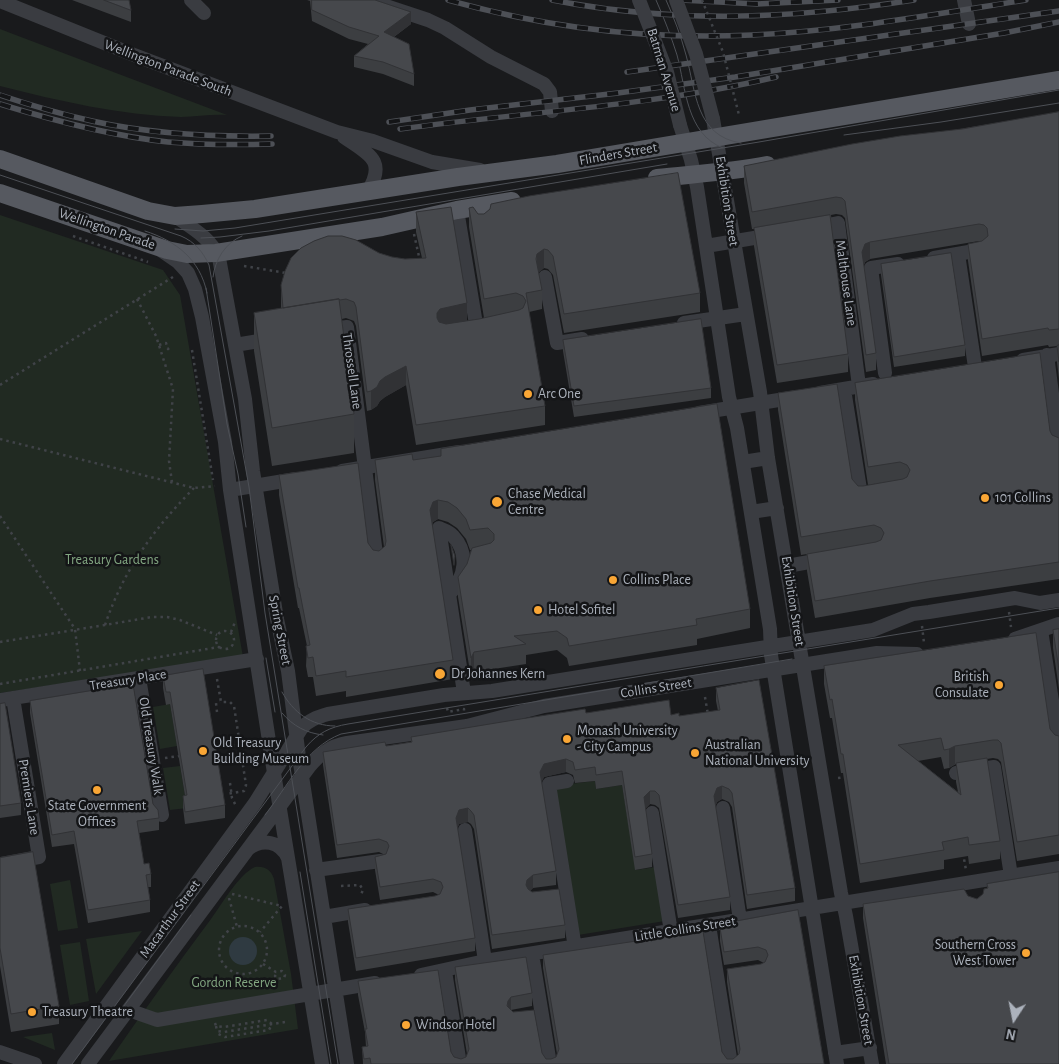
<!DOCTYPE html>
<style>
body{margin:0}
#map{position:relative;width:1059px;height:1064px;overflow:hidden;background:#191a1c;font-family:"Alegreya Sans",sans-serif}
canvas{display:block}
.north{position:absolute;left:989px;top:994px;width:50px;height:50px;-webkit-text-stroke:4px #141517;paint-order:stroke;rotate:191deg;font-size:14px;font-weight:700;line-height:20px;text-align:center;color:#acb2bc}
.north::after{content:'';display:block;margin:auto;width:18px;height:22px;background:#acb2bc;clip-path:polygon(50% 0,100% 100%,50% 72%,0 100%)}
</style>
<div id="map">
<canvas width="1059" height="1064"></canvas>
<div class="north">N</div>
</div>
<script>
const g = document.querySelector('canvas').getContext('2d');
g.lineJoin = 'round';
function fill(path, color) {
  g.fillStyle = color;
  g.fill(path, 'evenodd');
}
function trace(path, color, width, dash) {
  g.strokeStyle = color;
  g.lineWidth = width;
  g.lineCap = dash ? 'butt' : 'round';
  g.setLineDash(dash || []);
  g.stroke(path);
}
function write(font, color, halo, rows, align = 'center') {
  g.font = font + ' "Alegreya Sans",sans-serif';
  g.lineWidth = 5;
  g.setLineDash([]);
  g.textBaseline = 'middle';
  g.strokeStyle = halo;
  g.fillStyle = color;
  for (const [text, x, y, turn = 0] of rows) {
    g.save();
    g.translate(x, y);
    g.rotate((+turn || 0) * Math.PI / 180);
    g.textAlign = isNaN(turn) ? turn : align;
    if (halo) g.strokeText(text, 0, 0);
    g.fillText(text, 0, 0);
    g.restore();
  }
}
fill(new Path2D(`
 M0 29 13 34 227 115C211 114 196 117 181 117 120 115 59 101 0 86Z
 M0 215 163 270 180 295 243 657 0 693Z
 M170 704 177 746 160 749 153 707Z
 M180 766 187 808 170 810 163 768Z
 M595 781 596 789 622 785 636 870 656 867 665 921 578 935 553 786Z
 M255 867C265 866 271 870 274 879L291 974 298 1029 109 1061C142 1013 176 966 211 919 222 904 239 874 255 867Z
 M70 880 78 928 58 931 50 884Z
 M142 931 96 994 86 939Z
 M80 942 89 1001 70 1005 60 945Z
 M52 1033 55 1050 23 1037Z`), '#212a22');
fill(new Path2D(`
 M229 951a14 14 0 1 1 28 0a14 14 0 1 1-28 0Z`), '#2f3a41');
trace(new Path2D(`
 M414 234 420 261
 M73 236 148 262
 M244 266 286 273
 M137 299 156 336 173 389 169 461 172 482
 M159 345 166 343 168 349 169 348
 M192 350 213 480
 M0 385 173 277
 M0 439 194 488 215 486
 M0 516 75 629 80 671
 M1009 612 1011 627
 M105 625C124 569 153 530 194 488
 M922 626 924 643
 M216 640a9 9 0 1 1 18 0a9 9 0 1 1-18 0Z
 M231 632 235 622
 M0 642 105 625 152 617H167L180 620 217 635
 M217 679 221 702H230L234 706 246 785 244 791 227 794
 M0 684 219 647 218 651
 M705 697 708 715
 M447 708 448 712 464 709V713
 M217 712 216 703 220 702
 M232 746 253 742
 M165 758 179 756
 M838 778 847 777
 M230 783 232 798 236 806
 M963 853 966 870
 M341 886 360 885 363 890 360 897
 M232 894 282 906 260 932
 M229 898 237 927
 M219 950a24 24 0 1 1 48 0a24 24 0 1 1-48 0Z
 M263 964 276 972 282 971 285 975 284 978 277 979 275 976 276 972
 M215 1023 216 1026 224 1027 267 1020 272 1024 269 1030 225 1037 218 1034 217 1031
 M216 1026 217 1031 224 1032 285 1022`), '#404348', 2.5, [2.5, 4]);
trace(new Path2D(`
 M191 0 204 13
 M368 0 428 20 445 28 491 57 544 84 550 92 552 111
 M964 0 969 24
 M0 1 134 55 337 132 373 141 432 162 480 170
 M713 119 760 392 768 458 841 893 846 916 872 1064
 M680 125 691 160 697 187 729 397 737 428 770 629 771 655 837 1064
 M344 137C368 154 387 160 368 191
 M457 210 477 330
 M175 216C192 228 211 238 219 258L245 399 253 471 277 619 288 671 299 757 347 1064
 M813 228 838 223 859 386
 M706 246 772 235
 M162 251 178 262 188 273 195 289 202 317 225 442 230 490 274 773 322 1064
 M958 254 975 367
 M934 258 980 250
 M545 277 557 343 582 339
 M684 323 746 314
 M327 330 347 327 377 562
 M235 345 271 339
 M1047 355 1059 447
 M1023 360 1059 354
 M885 373 871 268 898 264
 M844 389 861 495 871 493
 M820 393 873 384
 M699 413 797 397
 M743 462 768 458
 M342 471 459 452
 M230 490 296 479
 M751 512 777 508
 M787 566 826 559
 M449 594C466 578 469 553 453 536 450 532 444 530 439 528L464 693
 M1041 630 1059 746
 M1015 639 1059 624
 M139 678 162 815
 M0 700 257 659
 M956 773 994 767 1011 876
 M567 781 549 784 575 948
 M723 808 740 920
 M652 813 671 932
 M465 830 485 961
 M248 849C262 838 280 841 288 858
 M0 864 39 857 13 698
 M316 870 380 861
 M324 917 365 910
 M709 925 731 1064
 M532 954 550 1064
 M445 971 460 1064
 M421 975 485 961 1059 868
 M137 1013 157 1020 375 983
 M0 1052 35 1064
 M835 1053 870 1048
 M64 1064 255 803 301 729C308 720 318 717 328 714L444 695 492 691 873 630 913 614 929 612 1015 598 1040 603 1059 600
 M88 1064 309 767C320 754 330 746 347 743L467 726 544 706 877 653 917 654`), '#3a3c41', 14);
trace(new Path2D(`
 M0 159 148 211 175 216 202 214 255 209 458 177 557 164 1059 80
 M657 178C694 174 731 172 767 165
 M0 193 167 250 187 254 216 253 382 227 457 210 512 201`), '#565960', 18);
trace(new Path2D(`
 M656 0C664 18 671 36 677 55 686 88 686 134 723 148
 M666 0C674 18 681 36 686 55 696 91 695 136 741 143
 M844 135 941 122 1059 103
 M0 175 181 236C195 242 203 252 209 265L249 487 265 613 338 1064
 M175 229 203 231 235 228 759 142 1059 90
 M145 231C176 241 200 259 207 293
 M201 238 220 237 269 231 667 164
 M213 277C215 260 225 243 242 236
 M206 288 227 424 238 474 246 527
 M266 658 275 712
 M282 692C293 712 311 726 335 726
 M282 713C293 726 306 733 323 735
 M265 815C288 786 305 748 341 734L792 659
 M300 872 331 1064
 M118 1014 191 915
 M72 1064 306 747C318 733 330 727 348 724L1059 608`), '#4d5056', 1);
const rail = new Path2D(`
 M448 0C547 28 649 40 752 35 844 31 935 14 1026 0
 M552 0C676 24 791 19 914 0
 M681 0 757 4 838 0
 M627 72 1059 11
 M0 95C30 105 61 114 92 121 151 134 211 137 271 136
 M0 104C55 121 111 136 168 142 203 145 237 145 272 144
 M389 122 470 110 618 93 735 77 1004 33 1059 22
 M400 129C526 112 653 106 776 77`);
trace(rail, '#4d5056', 5.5);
trace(rail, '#141517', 4, [11]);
trace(new Path2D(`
 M702 0 723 52 739 115`), '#404348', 2.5, [2.5, 4]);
trace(new Path2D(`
 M639 0 667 72 680 125
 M676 0 696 54 713 119`), '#3a3c41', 14);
fill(new Path2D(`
 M72 0H129L131 10V22Z
 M307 0H375L411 24 394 37 414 74V86L383 74 354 67V56L368 44 349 39 312 21 310 1Z
 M1059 112V379L1057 363V346L1049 347 1048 345 982 356 968 261V244L980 242 979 241 870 259 865 262 864 265 876 353V370L866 372 845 218 842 215 836 214 831 215 848 354V372L777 383 754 246V229H752L744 183V166Z
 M469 208 478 214 700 293V312L564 333 553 275 548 269 544 268 539 272 542 290V309L529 312 545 406V425L416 445 406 385 385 397 380 401 377 406 371 410 367 411 356 326 354 321 346 318 342 319 354 414V453L272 466 254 351V313L281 308V285L379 253 392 257 405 259 422 258 416 232V212L467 321 484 318 469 227Z
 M881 264 965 345V356L894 367 881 275Z
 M563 340 711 388V398L574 417 563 351Z
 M855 383 1050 431 1052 435 1059 438V579L930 598 815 618 807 571V554L874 543 801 555 778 410V393L858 486H863L900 479 868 485 855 400Z
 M375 460H413L750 609V628L697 639V645L569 666 567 658 557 650 526 655V664L474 672 471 678 458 597V577L467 564 471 550H470L466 539 457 528 448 522 438 519 433 522 432 524 453 660V679L346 697V691L316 696 313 677H308L306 666 307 646 299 608H298L279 495V475L368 543 373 550 379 551 384 547 375 480Z
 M1059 629V689L1053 648V630Z
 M824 666 1050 729 1055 735 1059 736V854L1017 861 1001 762 998 759 993 758 987 759 1000 841V859L969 864 968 856 944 860V869L860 883 843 773H841L832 718H830L824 684ZM941 757 944 769 949 768 956 764V782L958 792 918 761Z
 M163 676 225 805V818L185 824 183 808V796H185L170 704 166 705 163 688Z
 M716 688 795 888V901L747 909 732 807 729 802 722 799 717 802 716 805 730 897V910L678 918 659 808 655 805 650 804 645 809 652 854V867L635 870 622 785 596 789 595 781 575 783 573 775 566 772 544 777 542 781 556 871V885L533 888 530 891 565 925V938L492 949 474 829 471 824 468 822 459 824 458 827 475 938V951L356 971 348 922V909L435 896 439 895 433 892 380 900 375 870V857L385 855 379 852 337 858 323 765V752L386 746 411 742V737L586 713 671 715 679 716 718 711 716 701Z
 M30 701 153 804 159 818V830L139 833 144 864 151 874V887H148L150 900V912L88 923 74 844 52 847 30 713Z
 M0 704 21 803V815L0 818Z
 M0 858 59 1006V1024L11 1032 0 966Z
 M987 884 1059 1064H886L863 918V904L968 896 977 899 983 894 987 888Z
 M798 910 824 1064H363L362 1047H366L365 1032 358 995V981L451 1052 454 1057 461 1059 466 1057 467 1054 455 980V967L532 993V1006L511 1010 546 1059H551L556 1057 557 1054 543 968V955L722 1052 727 1059H733L738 1055 727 982V969L761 964 764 963 758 960 724 965 720 941V928H722V924Z`), '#3c3e41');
fill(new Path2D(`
 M411 12V24L384 44V32Z
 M870 242V259L865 262 862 269V252L865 244Z
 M544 249V268L537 274V254Z
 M467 303V322L437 333V313L440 309Z
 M406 366V385L385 397 380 401 377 406 371 410V391L380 381 385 377Z
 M438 500V519L433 522 430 529V510L433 502Z
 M474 652V672L471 678V658Z
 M955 746V764L949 768V749Z
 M566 759V772L544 777 540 785V772L544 764Z
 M722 786V799L717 802 714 809V796L717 788Z
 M650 791V804L644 810V797Z
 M468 808V822L459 824 456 831V818L459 810Z
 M533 875V888L527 893 526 885 527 880Z
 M511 997V1010L508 1014V1001Z`), '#313235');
const building = new Path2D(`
 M104 0H129L131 10Z
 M312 0H375L411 12 384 32 409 44 414 74 383 62 354 56 379 36 349 27 312 10Z
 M1059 112V329L1049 330 1048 328 982 339 968 244 982 241 988 236 987 228 984 225 979 224 870 242 865 244 862 252 876 353 866 355 845 201 842 198 836 197 752 212 744 166 852 144 900 136 962 129Z
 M678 173 700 293 564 314 553 256 548 250 544 249 537 254 536 259 542 290 526 293 545 406 416 425 406 366 385 377 380 381 377 387 371 391 367 392 356 307 354 302 346 299 340 300 339 299 283 308 281 285 285 271 291 258 301 248 314 241 328 236H342L356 240 379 253 392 257 405 259 426 258 416 212 451 207 467 303 440 309 437 313V318L439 322 446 324 479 319 519 310 523 308 526 301 523 296 516 293 484 299 469 208 473 207 478 214H484L490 209 491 204 529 196Z
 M830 215 848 354 777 365 754 228Z
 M951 253 965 345 894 357 881 264Z
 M339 299 354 414 272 428 254 313Z
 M701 319 711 388 574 406 563 340Z
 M1059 345V362L1057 346Z
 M1040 353 1050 431 1052 435 1059 438V562L930 581 815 601 807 554 876 542 881 540 884 533 881 528 874 525 801 537 778 393 837 384 852 479 858 486H863L903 479 907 477 910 470 907 465 900 462 868 467 855 383Z
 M717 404 750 609 696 619 697 625 569 646 567 638 557 631 514 636 526 644 474 652 471 658 458 577 467 564 472 548 491 543 494 540V534L488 528 470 530 466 519 457 508 448 502 438 500 433 502 430 510 453 660 346 677V671L316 676 313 657 308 658 306 646 310 645 299 588H298L279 475 358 463 368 543 373 550 379 551 385 546 386 541 375 460 412 454 413 460 441 456V449Z
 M451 545 455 556 454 565Z
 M1059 629V670L1053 630Z
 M1036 633 1050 729 1055 735 1059 736V835L1017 842 1001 743 998 740H993L955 746 949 749 944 750 941 738 898 745 961 795 956 763 987 758 1000 841 969 845 968 837 942 842 944 850 860 864 843 754H841L832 699 830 700 824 666Z
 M203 669 225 805 185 812 183 796 187 795 170 692H166L163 676Z
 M759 680 795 888 747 895 732 793 729 789 722 786 717 788 714 796 730 897 678 905 659 795 655 791H650L644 797 652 854 635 857 622 771 596 775 595 767 575 770 573 762 566 759 544 764 540 772 556 871 533 875 527 880 526 885 528 889 532 892 559 889 565 925 492 935 474 815 471 811 468 808 459 810 456 818 475 938 356 958 348 909 435 896 440 894 443 887 441 882 433 879 380 887 375 857 386 854 389 846 387 842 379 839 337 845 323 752 385 742 386 746 412 742 411 737 514 720 585 709 586 713 669 700 671 715 679 713V716L720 710 716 688Z
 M133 684 153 804 158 810 159 818 137 821 144 864 149 863 151 874 146 875 150 900 88 910 74 831 52 835 30 701Z
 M5 703 21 803 0 806V704Z
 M33 852 59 1006 11 1014 0 948V858Z
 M1059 872V1064H889L863 904 964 889 968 896 977 899 983 894 984 889 988 888 987 884Z
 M798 910 824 1064H371L370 1058 364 1059 362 1047 368 1046 365 1029H367L358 981 438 970 451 1052 454 1057 461 1059 466 1057 469 1049 455 967 526 957 532 993 511 997 508 1001 507 1006 513 1012 534 1010 542 1053 546 1059H551L556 1057 559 1049 543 955 703 931 722 1052 727 1059H733L739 1054 740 1049 727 969 761 964 765 962 768 955 766 950 758 947 724 952 720 928H723L722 924Z`);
fill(building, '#46484c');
trace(building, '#313235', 1);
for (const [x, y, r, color] of [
 [528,394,5,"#f9a635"],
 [985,498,5,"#f9a635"],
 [497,502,6,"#f9a635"],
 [613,580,5,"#f9a635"],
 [538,610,5,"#f9a635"],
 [440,674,6,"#f9a635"],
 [999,685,5,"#f9a635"],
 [567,739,5,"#f9a635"],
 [203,751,5,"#f9a635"],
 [695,753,5,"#f9a635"],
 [97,790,5,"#f9a635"],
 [1026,953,5,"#f9a635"],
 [32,1012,5,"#f9a635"],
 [406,1025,5,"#f9a635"]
]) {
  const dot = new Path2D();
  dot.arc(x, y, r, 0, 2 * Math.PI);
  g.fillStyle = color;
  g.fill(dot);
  trace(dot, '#141517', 2);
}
write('14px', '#acb2bc', '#141517', [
 ["Wellington Parade South",168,68,21],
 ["Batman Avenue",664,70,73],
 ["Flinders Street",618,154,-10],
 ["Exhibition Street",727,201,81],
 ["Wellington Parade",107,229,19],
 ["Malthouse Lane",846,283,82],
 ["Throssell Lane",352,371,82],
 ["Exhibition Street",793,601,81],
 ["Spring Street",280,630,79],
 ["Treasury Place",128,680,-9],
 ["Collins Street",656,688,-9],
 ["Old Treasury Walk",151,746,81],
 ["Premiers Lane",29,797,81],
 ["Macarthur Street",170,919,-54],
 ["Little Collins Street",685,929,-9],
 ["Exhibition Street",861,1000,80]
]);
write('14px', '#acb2bc', '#141517', [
 ["Arc One",538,394],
 ["Chase Medical",508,494],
 ["Centre",508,510],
 ["101 Collins",995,498],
 ["Collins Place",623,580],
 ["Hotel Sofitel",548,610],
 ["Dr Johannes Kern",451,674],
 ["British",989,677,"right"],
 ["Consulate",989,693,"right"],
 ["Monash University",577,731],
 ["- City Campus",577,747],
 ["Old Treasury",213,743],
 ["Building Museum",213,759],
 ["Australian",705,745],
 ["National University",705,761],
 ["State Government",97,806,"center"],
 ["Offices",97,822,"center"],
 ["Southern Cross",1016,945,"right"],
 ["West Tower",1016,961,"right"],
 ["Treasury Theatre",42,1012],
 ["Windsor Hotel",416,1025]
], 'left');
write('14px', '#83a782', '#141517', [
 ["Treasury Gardens",112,560],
 ["Gordon Reserve",234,983]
]);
</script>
